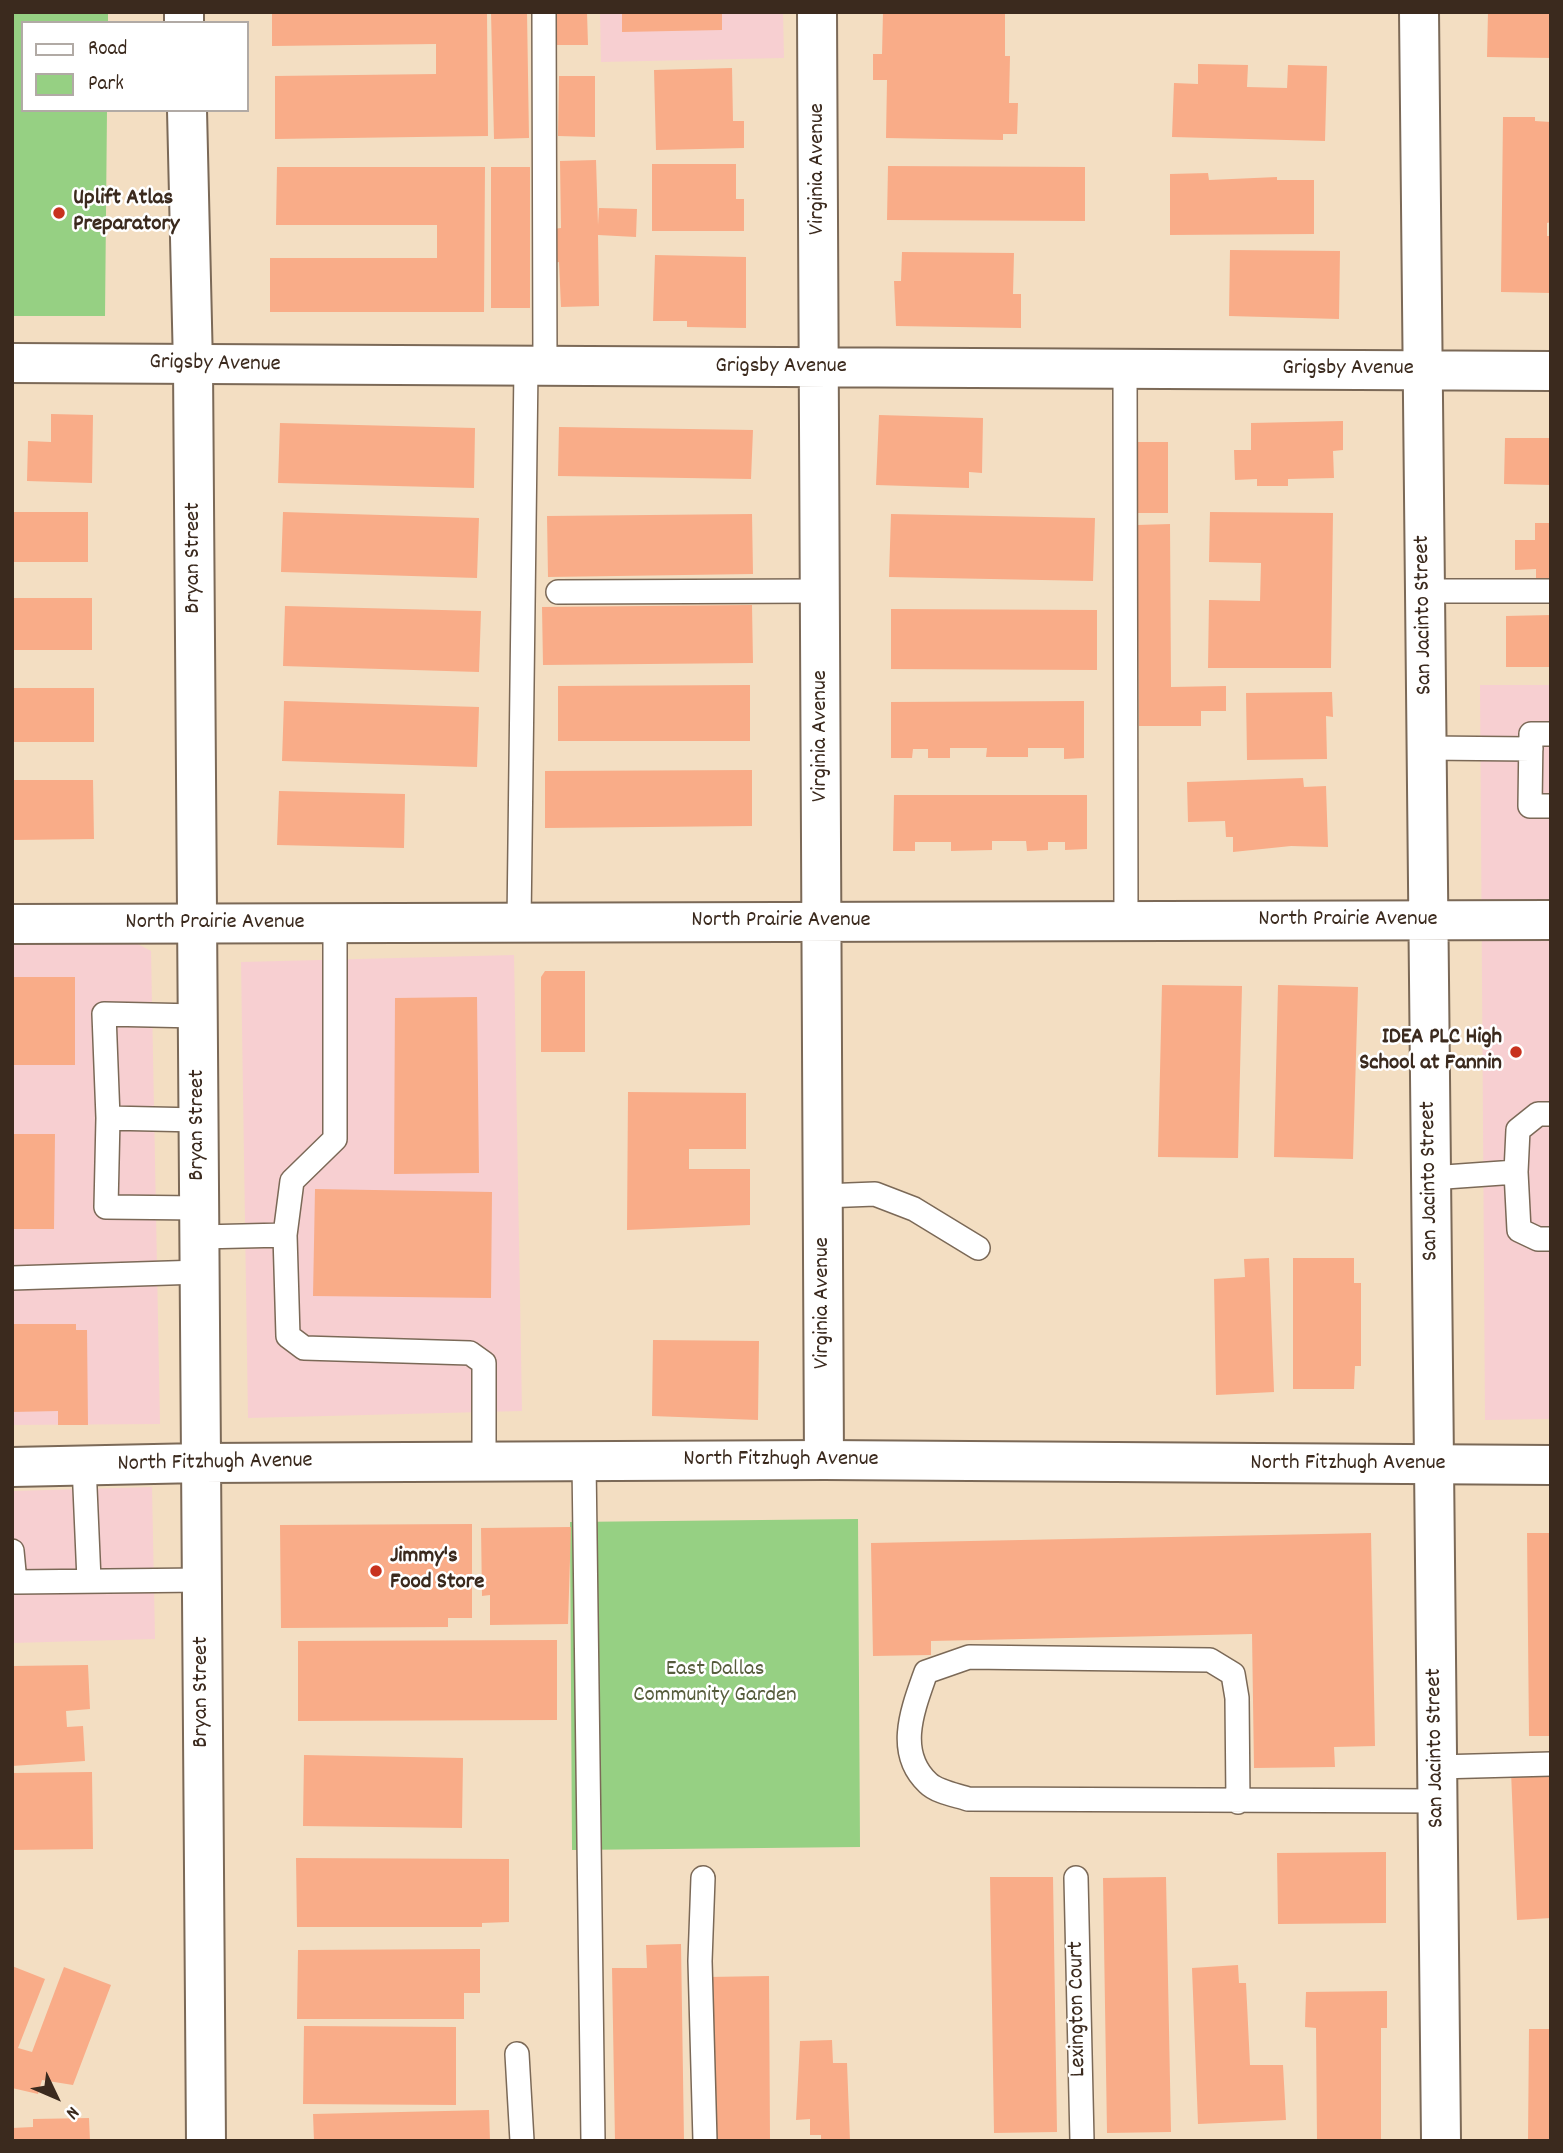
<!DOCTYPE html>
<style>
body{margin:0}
#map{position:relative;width:1563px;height:2153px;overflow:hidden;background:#f3dec2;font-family:Dekko,sans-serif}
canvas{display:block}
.frame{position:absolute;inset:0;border:14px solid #3b2a1e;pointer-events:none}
.legend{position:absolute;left:21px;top:21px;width:228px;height:91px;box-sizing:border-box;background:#fff;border:2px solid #b1aaa5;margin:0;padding:9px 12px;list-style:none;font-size:21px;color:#3b2a1e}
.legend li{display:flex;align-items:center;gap:14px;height:35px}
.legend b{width:35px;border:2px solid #b1aaa5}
.north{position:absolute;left:21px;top:2062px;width:70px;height:70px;-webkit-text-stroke:5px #fff;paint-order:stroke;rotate:134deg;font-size:19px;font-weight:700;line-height:28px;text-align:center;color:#3b2a1e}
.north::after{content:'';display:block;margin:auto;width:24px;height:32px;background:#3b2a1e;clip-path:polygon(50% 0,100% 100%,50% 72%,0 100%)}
</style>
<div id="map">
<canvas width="1563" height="2153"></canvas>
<div class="frame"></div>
<ul class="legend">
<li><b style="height:9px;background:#fff"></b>Road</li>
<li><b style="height:19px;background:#96d083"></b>Park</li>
</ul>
<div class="north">N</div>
</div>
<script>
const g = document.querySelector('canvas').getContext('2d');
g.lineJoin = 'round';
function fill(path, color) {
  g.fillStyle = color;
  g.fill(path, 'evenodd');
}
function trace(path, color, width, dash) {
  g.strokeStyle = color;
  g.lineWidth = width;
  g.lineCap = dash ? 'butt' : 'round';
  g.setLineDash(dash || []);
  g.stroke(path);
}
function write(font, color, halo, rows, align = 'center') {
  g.font = font + ' Dekko,sans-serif';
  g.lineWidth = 5;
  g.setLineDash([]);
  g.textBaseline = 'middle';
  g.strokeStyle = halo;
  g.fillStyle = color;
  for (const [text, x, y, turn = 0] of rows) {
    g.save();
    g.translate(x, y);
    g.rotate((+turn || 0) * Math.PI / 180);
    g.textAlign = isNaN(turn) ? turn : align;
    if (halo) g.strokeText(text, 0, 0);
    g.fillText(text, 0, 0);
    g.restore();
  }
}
fill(new Path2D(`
 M600 12H783L784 58 601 62Z
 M1480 685H1551V1419L1485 1420Z
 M12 940H130L151 951 160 1424 12 1425Z
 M514 955 522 1411 248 1418 241 962Z
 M152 1487 155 1639 12 1643V1491Z`), '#f7cfd1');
fill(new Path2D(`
 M12 12H108V23H23V110H107L105 316H12Z
 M858 1519 860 1847 572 1850 570 1522Z`), '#96d083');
fill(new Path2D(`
 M272 12H487L488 136 275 139V76L436 74V44L272 46Z
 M491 12H527L529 138 494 139Z
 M552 12H587L588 45H553Z
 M622 12H722V30L622 32Z
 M883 12H1005V56H1010L1009 103H1018L1017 134H1003V140L886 138 887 80H873V54H882Z
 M1488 12H1551V58L1487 57Z
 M1198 64 1248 65 1247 87 1287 88 1288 65 1327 66 1325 141 1172 137 1174 83 1198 84Z
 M732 68 733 121H744V148L656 150 654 70Z
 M559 76H595V137L558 136Z
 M1503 117H1535V121L1551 122V222L1547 223V236H1551V293L1501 292Z
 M596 160 598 225 599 208 637 209 636 237 598 235 599 306 561 307 559 262 554 263 553 229 561 228 560 161Z
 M652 164H736V199H744V231H652Z
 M888 166 1085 167V221L887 220Z
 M277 167H485L484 312H270V258H437V225H276Z
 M491 167H530V308H491Z
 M1208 173 1209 180 1277 177V180H1314V234L1170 235V174Z
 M1230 250 1340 251 1339 319 1229 316Z
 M902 252 1014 253 1013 294H1021V328L896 326 894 281H901Z
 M655 255 746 257V328L687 327V321H653Z
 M51 414 93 415 92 483 27 481 28 441 51 442Z
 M879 415 983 418 982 473 969 472V488L876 485Z
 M1343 421V450L1333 451 1334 478 1288 479V486H1257V479L1235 480 1234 450H1251V423Z
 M280 423 475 428 474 488 278 483Z
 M559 427 753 430 751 479 558 476Z
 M1505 438H1551V485L1504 484Z
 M1131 442H1168V513H1131Z
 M12 512H88V562H12Z
 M283 512 479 518 477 578 281 572Z
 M1210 512 1333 513 1331 668H1208L1209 600 1260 601 1261 563 1209 562Z
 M752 514 753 574 548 577 547 516Z
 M891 514 1095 518 1093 581 889 577Z
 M1535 523H1551V583L1536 584V569L1515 570V540H1535Z
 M1170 524 1171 687 1226 686V711H1201V726H1139L1137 525Z
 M12 598H92V650H12Z
 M752 605 753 663 543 665 542 607Z
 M285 606 481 611 479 672 283 666Z
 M891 609 1097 610V670L891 669Z
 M1551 615V667H1506V616Z
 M750 685V741H558V686Z
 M12 688H94V742H12Z
 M1332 692 1333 717 1326 716 1327 759 1247 760 1246 693Z
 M284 701 479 707 477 767 282 761Z
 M1084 701V758L1064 759V748H1028V757H986L987 748H950V758H928V749H913L912 758H891V702Z
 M752 770V826L545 828V771Z
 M1303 778 1304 787 1326 786 1328 847 1291 846 1233 852V837H1226L1225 821 1188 822 1187 782Z
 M12 780H93L94 839 12 840Z
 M279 791 405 794 404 848 277 845Z
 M894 795H1087V849L1065 850V842H1048V850L1027 851 1026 841H992V850L951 851V842H915V851H893Z
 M545 971H585V1052H541V977Z
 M12 977H75V1065H12Z
 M1162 985 1242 986 1238 1158 1158 1157Z
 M1278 985 1358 987 1353 1159 1274 1157Z
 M477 997 479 1173 394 1174 395 998Z
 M628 1092 746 1093V1149H689V1169H750V1225L627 1230Z
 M12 1134H55L54 1229H12Z
 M315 1189 492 1192 491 1298 313 1296Z
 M1269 1258 1274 1392 1216 1395 1214 1279 1245 1277 1244 1259Z
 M1293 1258H1354V1283H1361V1366H1355L1354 1389H1293Z
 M12 1324H76V1330H87L88 1425H58V1411L12 1412Z
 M653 1340 759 1341 758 1420 652 1416Z
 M472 1524V1618H448V1627L281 1628 280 1525Z
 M571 1527 568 1624 490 1625V1595L482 1596 481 1528Z
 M1371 1533 1375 1746 1334 1747 1335 1767 1254 1768 1252 1634 931 1641V1655L873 1656 871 1543Z
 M1527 1533H1551V1736H1529Z
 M557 1640V1720L298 1721V1641Z
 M88 1665 90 1709 66 1711 67 1727 83 1726 85 1761 12 1766V1666Z
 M304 1755 463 1758 462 1828 303 1826Z
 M1551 1769V1918L1517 1920 1511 1771Z
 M92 1772 93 1849 12 1850V1773Z
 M1386 1852V1923L1278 1924 1277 1853Z
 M296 1858 509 1859V1922L482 1923V1927H297Z
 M990 1877H1053L1057 2132 994 2133Z
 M1166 1877 1171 2132 1107 2133 1103 1878Z
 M681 1944 684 2141H615L612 1968H647L646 1945Z
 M480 1949V1993H464V2019H297L298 1950Z
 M1238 1965 1239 1983H1246L1250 2065H1283L1286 2120 1198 2124 1192 1968Z
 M12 1966 45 1979 18 2048 32 2052 64 1967 111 1985 73 2085 42 2080 38 2094 12 2088Z
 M769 1976 770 2141H710L708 1977Z
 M1387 1991V2028H1381V2141H1317L1316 2028 1305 2027 1306 1992Z
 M304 2026 456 2027V2105L303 2104Z
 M1529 2029H1551V2141H1528Z
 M832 2040 833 2063H847L850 2141H821V2135H810V2119L796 2120 800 2041Z
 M489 2110 490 2141H314L313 2114Z
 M89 2118 90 2141H12V2128L33 2127V2119Z`), '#f9ac88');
const service = new Path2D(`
 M544 12 545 367
 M1125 369 1126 921
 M1425 591H1551
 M558 592 821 591
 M1551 734H1531L1530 806H1551
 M1426 748 1531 749
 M519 923 526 367
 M198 1016 104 1014 108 1118 106 1207 199 1208
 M108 1118 198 1120
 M1516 1172 1519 1230 1538 1239H1551
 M1431 1178 1516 1172 1518 1130 1538 1114H1551
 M823 1196 875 1194 914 1209 978 1248
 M285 1235 288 1336 304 1348 470 1353 484 1363V1461
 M200 1237 285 1235 292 1181 335 1139V923
 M12 1278 200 1272
 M584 1462 593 2141
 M84 1465 89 1580
 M12 1551 15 1582 202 1580
 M1437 1767 1551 1764
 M1238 1802 1237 1698 1233 1674 1210 1660 969 1657 926 1672C913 1709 895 1752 928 1783 937 1792 956 1795 968 1799L1437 1801
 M703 1878 700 1961 705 2141
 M1076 1878 1082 2141
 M517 2054 522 2141`);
const minor = new Path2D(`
 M817 12 824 1460
 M1419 12 1441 2141
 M12 363 1551 371
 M12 924 1551 920`);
const tertiary = new Path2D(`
 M184 12V23
 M187 110 193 366 206 2141
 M12 1467 201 1463 824 1460 1551 1465`);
trace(service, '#7b6957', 26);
trace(minor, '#7b6957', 42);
trace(tertiary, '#7b6957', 42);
trace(service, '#fff', 23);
trace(minor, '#fff', 38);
trace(tertiary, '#fff', 38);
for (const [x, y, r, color] of [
 [59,213,7,"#c8321e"],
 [1516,1052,7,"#c8321e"],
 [376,1571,7,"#c8321e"]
]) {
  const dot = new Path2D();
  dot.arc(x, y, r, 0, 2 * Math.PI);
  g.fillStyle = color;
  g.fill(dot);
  trace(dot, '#fff', 2.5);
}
write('23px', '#3b2a1e', '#fff', [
 ["Virginia Avenue",819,169,-90],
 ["Grigsby Avenue",215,365,1],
 ["Grigsby Avenue",781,368],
 ["Grigsby Avenue",1348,370],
 ["Bryan Street",195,558,-90],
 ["San Jacinto Street",1425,615,-91],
 ["Virginia Avenue",822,736,-90],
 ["North Prairie Avenue",1348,921],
 ["North Prairie Avenue",781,922],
 ["North Prairie Avenue",215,924],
 ["Bryan Street",199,1125,-90],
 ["San Jacinto Street",1431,1181,-91],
 ["Virginia Avenue",824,1303,-90],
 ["North Fitzhugh Avenue",781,1461],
 ["North Fitzhugh Avenue",215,1464,-1],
 ["North Fitzhugh Avenue",1348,1465],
 ["Bryan Street",203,1692,-90],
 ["San Jacinto Street",1437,1748,-91],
 ["Lexington Court",1079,2009,-91]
]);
write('bold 23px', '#3b2a1e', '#fff', [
 ["Uplift Atlas",73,200],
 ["Preparatory",73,226],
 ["IDEA PLC High",1502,1039,"right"],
 ["School at Fannin",1502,1065,"right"],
 ["Jimmy's",390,1558],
 ["Food Store",390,1584]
], 'left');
write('23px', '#565c3c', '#fff', [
 ["East Dallas",715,1671],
 ["Community Garden",715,1697]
]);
</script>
